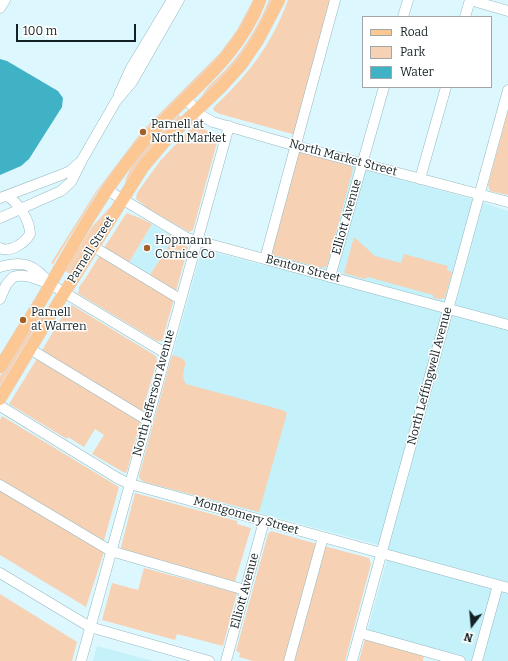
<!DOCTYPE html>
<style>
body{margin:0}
#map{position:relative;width:508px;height:661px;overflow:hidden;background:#dcf8fe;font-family:Bitter,serif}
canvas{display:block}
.legend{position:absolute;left:362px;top:16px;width:130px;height:72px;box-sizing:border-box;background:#fff;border:1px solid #a1a6a7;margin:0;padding:5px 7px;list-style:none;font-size:12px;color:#132123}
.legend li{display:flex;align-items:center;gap:8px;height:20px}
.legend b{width:20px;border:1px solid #a1a6a7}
.north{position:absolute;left:452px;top:605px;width:40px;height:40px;-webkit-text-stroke:3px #fff;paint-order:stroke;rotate:196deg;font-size:11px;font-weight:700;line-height:16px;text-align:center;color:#132123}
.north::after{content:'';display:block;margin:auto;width:14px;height:18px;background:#132123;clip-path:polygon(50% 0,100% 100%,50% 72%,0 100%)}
.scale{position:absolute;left:16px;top:24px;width:120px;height:18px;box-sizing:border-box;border:2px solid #132123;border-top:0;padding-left:5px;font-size:12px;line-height:14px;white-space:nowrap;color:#132123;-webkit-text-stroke:3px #fff;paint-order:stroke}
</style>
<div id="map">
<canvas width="508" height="661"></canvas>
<ul class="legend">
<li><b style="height:5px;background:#fdc794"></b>Road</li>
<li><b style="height:11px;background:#f6d1b4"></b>Park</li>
<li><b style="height:11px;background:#40b2c5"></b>Water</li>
</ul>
<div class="north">N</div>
<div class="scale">100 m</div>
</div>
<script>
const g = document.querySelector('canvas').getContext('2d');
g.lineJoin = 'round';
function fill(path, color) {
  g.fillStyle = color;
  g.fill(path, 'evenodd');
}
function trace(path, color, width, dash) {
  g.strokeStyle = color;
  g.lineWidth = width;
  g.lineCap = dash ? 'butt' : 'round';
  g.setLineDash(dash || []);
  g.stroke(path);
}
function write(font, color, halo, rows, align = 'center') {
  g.font = font + ' Bitter,serif';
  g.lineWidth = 3;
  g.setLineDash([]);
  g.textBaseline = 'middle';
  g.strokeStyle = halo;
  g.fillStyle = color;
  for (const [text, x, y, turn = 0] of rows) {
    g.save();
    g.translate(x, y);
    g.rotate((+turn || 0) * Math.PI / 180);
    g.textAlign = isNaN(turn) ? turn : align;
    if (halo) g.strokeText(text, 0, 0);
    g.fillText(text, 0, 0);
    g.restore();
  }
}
fill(new Path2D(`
 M296 151 472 199 508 211V661H467L367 632 389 552 386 547 144 482 140 479 139 476 201 252 202 250H207L266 266Z
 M152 224 174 238 149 276 128 264Z
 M97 646 153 661H93Z`), '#c4f1fa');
fill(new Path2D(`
 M253 0H254C249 12 243 24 236 35 210 71 175 98 145 130L144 129 220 53 237 30Z
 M269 0H274L248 49 203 98 201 97C208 85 219 77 228 67 246 47 259 24 269 0Z
 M288 0H332L296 135 220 114 214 111 213 108C248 75 271 46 288 0Z
 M508 110V195L490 191 488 185Z
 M179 115 182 118 125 184C126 164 165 129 179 115Z
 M198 125 217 137 218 139 193 230 189 232 150 210 136 199 137 193 160 161 193 126Z
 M142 131 143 132 96 194 53 264 51 263 95 193Z
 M296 151 351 166 353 169 327 266 322 268 269 254Z
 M110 207 112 208 70 274 64 270 92 227Z
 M127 213 142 219 152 224 128 264 104 248 124 217Z
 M169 234 186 245 188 248 176 291 149 276 172 241 167 238Z
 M354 237 375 256 401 263 404 254 448 266 447 270 452 272 445 298 440 299 433 298V295L368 277 364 279 344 273Z
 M100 255 174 299 162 341H157L77 293 79 291V287L85 279Z
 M72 305 156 356 157 361 142 412 41 352 68 307Z
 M39 312 43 315 0 386V376Z
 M172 355C198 361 176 368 186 384L282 410 287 413 259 512 144 482 140 479 139 476Z
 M38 357 141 419 127 471 125 473 92 454 104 435 95 429 84 447 68 437 67 439 9 404Z
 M2 416 119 487 103 544 0 482V420Z
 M1 489 104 552 86 607 0 555V492Z
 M135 493 237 521V524L251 528 234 585 120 551Z
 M271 531 317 544 287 661H253L239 657 240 653 236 651 268 534Z
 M324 546 369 558 371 564 345 661H292Z
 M144 568 237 593 223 646 177 634 175 640 102 620 112 583 138 590Z
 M0 594 77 642 72 661H0Z
 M365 639 424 654 423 661H359Z`), '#f6d1b4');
fill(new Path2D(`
 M0 59 7 61 58 91 63 98 62 107 29 159 21 166 0 175Z`), '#40b2c5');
const minor = new Path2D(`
 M470 0 508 11
 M0 8 5 0
 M403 17 408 0
 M465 17 470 0
 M119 94 131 68 172 0
 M186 99 202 116 213 122 296 146 508 202
 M420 179 446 87
 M107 190 187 238 508 325
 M0 198 61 175 70 171 79 163
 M0 218 61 191 71 182 82 160 116 101 132 82 179 0
 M94 247 180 299
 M0 248C10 253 25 243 30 234 30 221 19 203 7 196
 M265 259 335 0
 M0 267C24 260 35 265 50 284
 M330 277 384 87
 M0 299 6 285 13 277C27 273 37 280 50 284L165 353
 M30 349 147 420
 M0 406 119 479 130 484 508 588
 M0 485 111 551 245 590
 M0 573 90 627 209 661
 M360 633 460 661
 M81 661 229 126
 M226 661 264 521
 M289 661 323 537
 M352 661 508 90
 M477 661 498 585`);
const major = new Path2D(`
 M0 367C14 344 28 322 42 299 71 249 99 196 136 151 178 98 235 66 260 0
 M0 399 53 311 143 167 165 141 222 86 241 65 258 40 279 0`);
trace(minor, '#97b9c0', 11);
trace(major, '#d9dbdc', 13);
trace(minor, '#fff', 10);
trace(major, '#fdc794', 12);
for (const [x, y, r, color] of [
 [143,132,4,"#a06228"],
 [147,248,4,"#a06228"],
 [23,320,4,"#a06228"]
]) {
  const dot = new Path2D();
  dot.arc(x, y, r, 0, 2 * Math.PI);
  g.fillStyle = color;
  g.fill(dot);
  trace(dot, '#fff', 1.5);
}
write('12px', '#132123', '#fff', [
 ["Parnell at",151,125],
 ["North Market",151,139],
 ["Hopmann",155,241],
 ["Cornice Co",155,255],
 ["Parnell",31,313],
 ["at Warren",31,327]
], 'left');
write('12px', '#132123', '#fff', [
 ["North Market Street",343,158,15],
 ["Elliott Avenue",347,217,-74],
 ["Parnell Street",91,250,-58],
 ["Benton Street",303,269,15],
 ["North Leffingwell Avenue",430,376,-75],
 ["North Jefferson Avenue",154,393,-75],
 ["Montgomery Street",246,516,16],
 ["Elliott Avenue",245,591,-75]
]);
</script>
